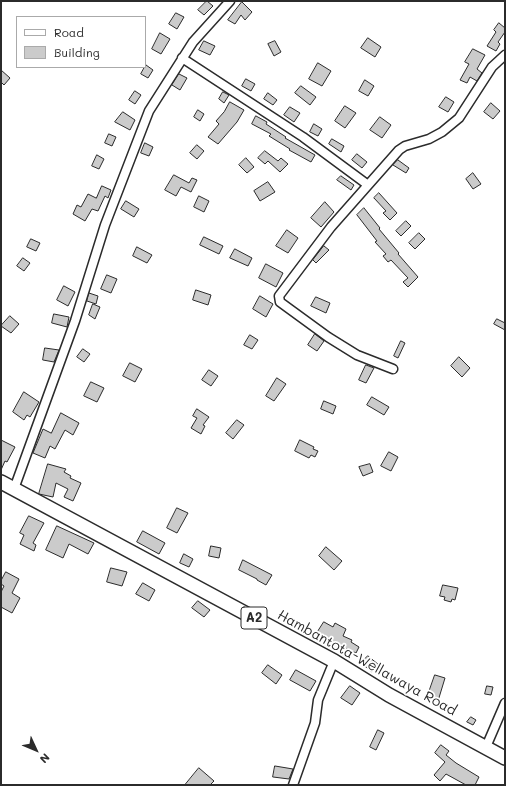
<!DOCTYPE html>
<style>
body{margin:0}
#map{position:relative;width:506px;height:786px;overflow:hidden;background:#fff;font-family:Mali,sans-serif}
canvas{display:block}
.frame{position:absolute;inset:0;border:2px solid #2b2b2b;pointer-events:none}
.legend{position:absolute;left:16px;top:16px;width:130px;height:52px;box-sizing:border-box;background:#fff;border:1px solid #aaa;margin:0;padding:5px 7px;list-style:none;font-size:12px;color:#2b2b2b}
.legend li{display:flex;align-items:center;gap:8px;height:20px}
.legend b{width:20px;border:1px solid #aaa}
.north{position:absolute;left:16px;top:730px;width:40px;height:40px;-webkit-text-stroke:3px #fff;paint-order:stroke;rotate:134deg;font-size:11px;font-weight:700;line-height:16px;text-align:center;color:#2b2b2b}
.north::after{content:'';display:block;margin:auto;width:14px;height:18px;background:#2b2b2b;clip-path:polygon(50% 0,100% 100%,50% 72%,0 100%)}
</style>
<div id="map">
<canvas width="506" height="786"></canvas>
<div class="frame"></div>
<ul class="legend">
<li><b style="height:5px;background:#fff"></b>Road</li>
<li><b style="height:11px;background:#cbcbcb"></b>Building</li>
</ul>
<div class="north">N</div>
</div>
<script>
const g = document.querySelector('canvas').getContext('2d');
g.lineJoin = 'round';
function fill(path, color) {
  g.fillStyle = color;
  g.fill(path, 'evenodd');
}
function trace(path, color, width, dash) {
  g.strokeStyle = color;
  g.lineWidth = width;
  g.lineCap = dash ? 'butt' : 'round';
  g.setLineDash(dash || []);
  g.stroke(path);
}
function write(font, color, halo, rows, align = 'center') {
  g.font = font + ' Mali,sans-serif';
  g.lineWidth = 3.5;
  g.setLineDash([]);
  g.textBaseline = 'middle';
  g.strokeStyle = halo;
  g.fillStyle = color;
  for (const [text, x, y, turn = 0] of rows) {
    g.save();
    g.translate(x, y);
    g.rotate((+turn || 0) * Math.PI / 180);
    g.textAlign = isNaN(turn) ? turn : align;
    if (halo) g.strokeText(text, 0, 0);
    g.fillText(text, 0, 0);
    g.restore();
  }
}
const building = new Path2D(`
 M207 1 213 6 204 15 198 10Z
 M242 2 252 12 245 20 241 15 235 24 228 20Z
 M176 13 184 17 177 29 169 24Z
 M499 23 505 28V32L498 42 500 44 496 51 487 46 496 32 494 30Z
 M160 33 170 39 161 54 152 49Z
 M368 38 381 47 375 57 361 48Z
 M204 41 215 46 210 55 199 50Z
 M275 41 281 52 274 56 268 44Z
 M473 49 485 55 477 69 482 73 477 81 470 77 467 83 460 80 469 64 465 62Z
 M318 63 331 71 322 86 309 79Z
 M146 65 153 70 148 78 141 74Z
 M1 70 10 78 4 85 1 82Z
 M179 74 187 78 180 90 172 85Z
 M246 79 255 84 251 91 242 86Z
 M365 80 374 86 368 96 359 91Z
 M301 86 316 97 310 105 295 93Z
 M135 91 141 95 135 104 129 100Z
 M223 92 229 95 224 103 219 99Z
 M268 93 277 100 273 105 264 99Z
 M446 97 454 102 448 112 439 107Z
 M230 102 244 110 237 122 218 144 208 137 219 124 216 121 224 112Z
 M491 103 500 111 493 119 484 112Z
 M345 106 356 113 345 128 335 121Z
 M290 107 300 113 294 122 284 115Z
 M198 110 204 114 200 121 194 117Z
 M123 112 135 120 130 130 115 122Z
 M256 116 267 122 266 124 286 137 285 138 315 155 311 162 289 150 290 149 269 136 271 134 252 124Z
 M380 117 391 125 382 138 370 130Z
 M314 124 322 129 318 136 310 132Z
 M109 134 116 137 112 146 105 143Z
 M332 139 344 146 341 152 329 144Z
 M145 143 153 147 149 156 141 153Z
 M197 145 204 151 197 159 190 153Z
 M265 151 278 161 281 158 288 164 280 172 268 161 265 164 258 158Z
 M357 154 367 162 362 168 352 160Z
 M97 155 104 159 99 169 92 166Z
 M246 158 254 167 247 173 239 165Z
 M398 160 409 168 406 173 393 165Z
 M473 173 481 184 473 189 466 179Z
 M174 175 189 183 192 178 197 180 191 192 181 187 176 196 165 190Z
 M341 176 354 185 351 190 337 180Z
 M268 182 275 192 260 201 254 191Z
 M102 186 111 190 108 198 105 196 98 211 92 209 85 221 73 214 77 205 81 207 88 194 96 198Z
 M379 193 397 213 390 220 383 213 386 211 374 198Z
 M199 196 209 201 204 212 194 207Z
 M126 201 139 209 134 217 121 209Z
 M325 202 334 212 321 227 311 218Z
 M364 208 380 228 379 229 399 253 398 254 418 277 408 287 403 282 408 278 391 260 388 262 383 256 386 254 375 242 377 241 357 215Z
 M406 221 411 226 401 236 396 231Z
 M287 230 298 238 288 253 276 246Z
 M419 233 425 239 415 249 409 243Z
 M204 237 223 246 219 254 200 245Z
 M31 239 40 243 36 251 27 247Z
 M324 246 329 250 316 263 313 260Z
 M137 247 152 255 147 263 133 256Z
 M235 249 252 258 248 266 230 258Z
 M23 258 30 263 24 271 17 266Z
 M266 264 283 273 276 287 259 278Z
 M107 275 117 279 111 293 101 289Z
 M64 286 75 292 68 306 57 300Z
 M196 290 211 295 208 305 193 300Z
 M89 293 98 296 96 304 87 301Z
 M260 296 273 304 266 317 253 309Z
 M316 297 330 303 326 313 311 306Z
 M93 304 100 307 95 319 89 315Z
 M54 314 69 317 67 327 52 323Z
 M10 316 19 324 11 333 1 326Z
 M497 319 505 323V330L494 324Z
 M315 334 324 341 317 351 308 345Z
 M250 335 258 340 252 349 244 345Z
 M401 341 405 343 398 358 394 356Z
 M45 348 59 350 54 362 43 360Z
 M83 349 90 354 84 362 77 357Z
 M459 357 470 368 462 377 451 366Z
 M130 363 142 369 135 382 123 376Z
 M366 365 374 368 366 383 359 380Z
 M209 370 218 376 211 386 202 380Z
 M277 378 286 384 274 401 266 396Z
 M91 382 104 388 97 402 84 396Z
 M24 392 39 402 30 417 27 415 24 420 13 412Z
 M372 397 389 407 384 415 367 405Z
 M324 401 336 406 333 414 321 409Z
 M197 409 209 417 203 425 205 426 201 434 191 428 197 418 193 416Z
 M61 413 79 423 73 435 65 430 55 449 50 446 45 458 33 453 43 429 51 433Z
 M237 420 244 425 233 439 226 433Z
 M1 440 15 447 7 462 5 461 1 470Z
 M300 440 314 447 313 449 318 451 315 457 311 455 309 458 295 451Z
 M389 452 398 457 391 471 381 466Z
 M48 464 66 469 64 472 71 476 70 478 81 483 73 501 64 497 68 489 56 483 53 497 39 494Z
 M370 464 373 472 363 476 359 467Z
 M177 508 188 513 177 533 167 528Z
 M29 516 44 523 33 543 36 545 34 551 20 544 24 535 20 533Z
 M57 526 94 543 88 554 69 544 63 558 46 550Z
 M143 531 165 543 159 554 137 542Z
 M211 546 221 548 219 558 209 556Z
 M326 547 342 561 334 570 319 556Z
 M184 554 193 559 189 567 180 563Z
 M243 560 272 575 266 585 257 580V579L239 570Z
 M111 568 127 572 122 586 107 582Z
 M6 572 19 579 12 593 20 598 12 613 1 607V592L4 586 1 584V581Z
 M143 583 155 590 149 601 136 594Z
 M443 585 458 588 455 600 452 599 451 602 444 600 445 597 440 596Z
 M198 601 210 610 204 617 192 608Z
 M324 622 333 627 335 623 346 629 343 636 352 640 351 642 359 647 356 653 325 639 317 633Z
 M368 656 379 665 372 672 361 663Z
 M268 665 282 675 276 684 262 673Z
 M296 670 316 681 310 691 290 680Z
 M435 675 445 678 438 701 427 698Z
 M350 686 360 693 352 705 341 698Z
 M487 686 493 687 491 695 485 694Z
 M471 717 476 720 473 725 467 722Z
 M378 730 384 733 376 750 370 747Z
 M441 745 449 751 446 755 456 763 479 777 475 785H466L446 774 440 781 434 775 445 762 435 753Z
 M275 766 293 769 289 779 273 777Z
 M199 768 214 781 210 785H185Z`);
fill(building, '#cbcbcb');
trace(building, '#2b2b2b', 1);
const minor = new Path2D(`
 M182 58 303 137 368 185
 M393 369 357 355 328 337 280 302 279 296 331 227 399 150 405 146 429 139 442 132 459 118 492 67 505 55
 M14 489 75 321 105 225 149 111 193 42 230 1
 M486 747 505 703
 M293 785 315 723 318 700 334 661`);
const trunk = new Path2D(`
 M1 482 334 661 389 695 505 758`);
trace(minor, '#2b2b2b', 11);
trace(trunk, '#2b2b2b', 16);
trace(minor, '#fff', 8);
trace(trunk, '#fff', 13);
for (const [x, y, w] of [
 [254,618,26]
]) {
  const box = new Path2D();
  box.roundRect(x - w / 2, y - 11, w, 22, 3);
  g.fillStyle = '#fff';
  g.fill(box);
  trace(box, '#2b2b2b', 1);
}
write('bold 13px', '#2b2b2b', null, [
 ["A2",254,618]
]);
write('14px', '#2b2b2b', '#fff', [
 ["Hambantota-Wellawaya Road",367,663,29]
]);
</script>
